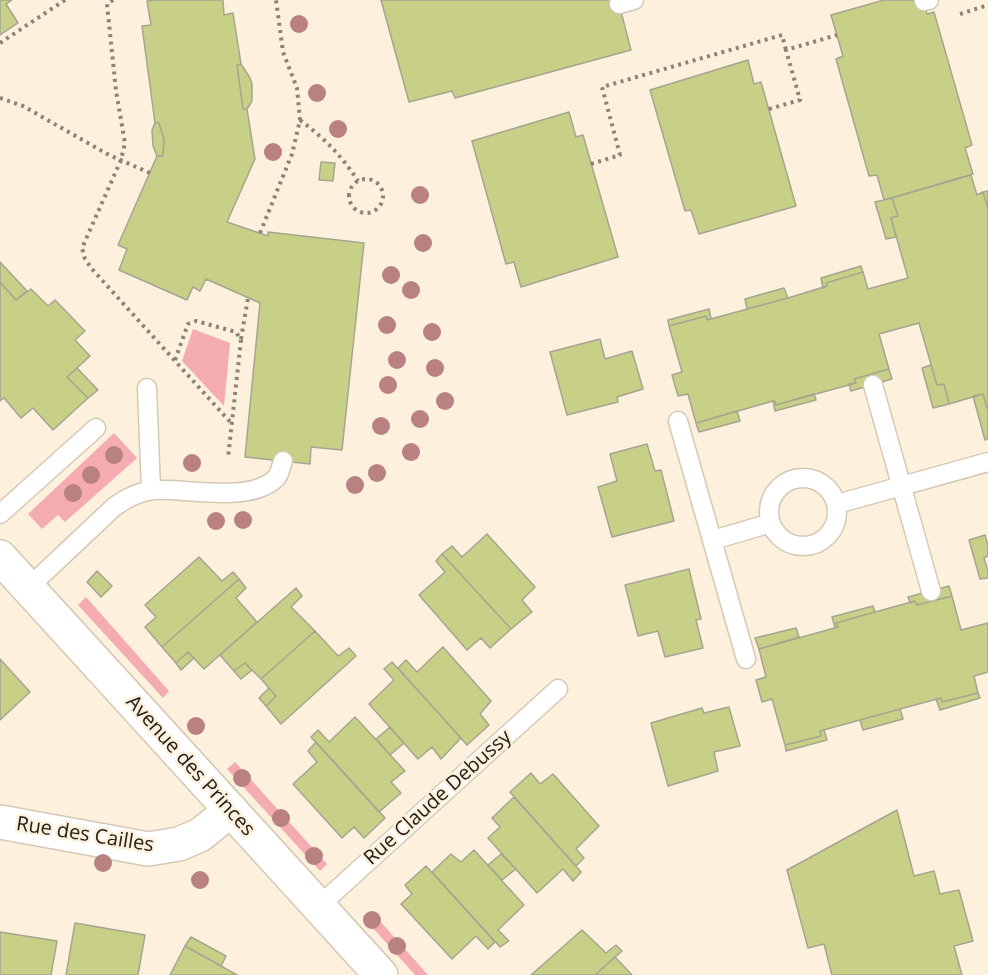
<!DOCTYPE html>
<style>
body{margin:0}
canvas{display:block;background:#fdf0dc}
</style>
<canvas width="988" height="975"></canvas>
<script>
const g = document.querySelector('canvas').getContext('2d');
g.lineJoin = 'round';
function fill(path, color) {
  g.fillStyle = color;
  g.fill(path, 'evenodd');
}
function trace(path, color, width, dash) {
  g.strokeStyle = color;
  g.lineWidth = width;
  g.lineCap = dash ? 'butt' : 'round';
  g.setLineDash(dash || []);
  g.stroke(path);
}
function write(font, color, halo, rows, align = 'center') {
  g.font = font + ' "Open Sans",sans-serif';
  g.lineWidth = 5;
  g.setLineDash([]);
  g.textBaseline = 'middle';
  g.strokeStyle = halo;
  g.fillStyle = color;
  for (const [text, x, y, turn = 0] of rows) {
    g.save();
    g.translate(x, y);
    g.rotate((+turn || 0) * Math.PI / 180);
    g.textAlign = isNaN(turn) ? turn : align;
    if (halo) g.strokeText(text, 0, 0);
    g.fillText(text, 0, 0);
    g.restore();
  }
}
fill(new Path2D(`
 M193 329 230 343 224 406 182 361Z
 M114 433 137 458 65 522 58 515 42 529 28 514Z
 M86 597 169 691 163 698 78 605Z
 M235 762 327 864 320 871 227 769Z
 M371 911 428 975H415L363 917Z`), '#f4acb2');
const building = new Path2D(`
 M0 0H12L6 4 18 23 0 35Z
 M155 0H223L224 15 233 13 241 64 237 65 243 109H247L255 159 227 222 268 236V232L364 243 342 450 311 447 310 464 245 457 260 303 206 279 200 291 193 287 187 300 119 270 127 249 118 245 157 156H163L164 139 159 123H155L142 26 151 25 147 1Z
 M381 0H618L631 50 455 98 452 91 409 102Z
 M884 0H923L927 14 934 12 972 145 965 148 973 174 884 200 877 175 869 176 836 59 843 56 831 15Z
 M748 60 754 84 761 82 796 206 699 234 691 210 685 211 650 90Z
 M241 64 250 78 252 84V101L247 109H243L237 65Z
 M569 112 576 137 583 135 618 257 521 287 514 262 506 264 472 141Z
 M155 123H159L164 139 163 156H157L153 146 152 130Z
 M321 162 335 163 333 181 319 180Z
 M971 175 977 195 983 192 988 209V411L983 394 949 404 944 384 937 385 919 323 879 334 889 369 854 379 856 383 776 405 775 401H773L696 423 688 394 678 396 672 375 682 372 669 326 706 316 707 320 788 298 827 286 826 283 863 272 868 289 908 278 891 218 898 216 892 198Z
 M988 191V209L983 192Z
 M892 198 898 216 891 218 896 237 886 239 875 202Z
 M0 262 27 291 16 300 0 282Z
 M861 266 863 272 826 283 827 286 823 288 821 278Z
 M0 282 16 300 31 289 48 306 55 300 85 331 75 340 90 356 67 377 88 398 53 430 33 408 21 418 4 398 0 401Z
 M784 288 788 298 747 309 745 299Z
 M709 309 711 319 707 320 706 316 669 326 668 320Z
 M600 339 605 359 632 351 643 389 617 397 618 402 567 415 550 352Z
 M931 365 937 385 944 384 949 404 933 408 922 368Z
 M77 368 98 390 88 398 67 377Z
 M889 369 892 379 851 391 849 384 856 383 854 379Z
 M814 394 816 400 775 411 773 401H775L776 405Z
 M983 394 988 411V439L985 440 973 396Z
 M737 411 740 421 699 432 696 423Z
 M647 444 655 471 661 470 674 521 612 537 598 487 617 481 610 454Z
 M487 534 535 587 522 600 532 612 511 629 442 554 452 546 462 557Z
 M985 535 988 545V556L984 558 988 571V578L980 579 969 540Z
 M442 554 511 629 490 648 481 638 467 650 419 595 445 572 436 561Z
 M199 557 222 581 233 572 239 579 162 647 145 627 156 617 145 605Z
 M689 569 701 619 696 620 703 648 665 657 658 631 638 636 625 585Z
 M97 571 112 586 101 597 87 582Z
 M239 579 246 588 236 598 257 622 204 669 188 652 176 663 162 647Z
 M949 586 952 596 917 605 915 601 910 603 908 597Z
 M296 588 302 596 291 607 315 631 261 679 245 663 234 671 220 655Z
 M952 596 961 630 988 623V672L974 676 978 693 942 702 941 698 900 709 820 731 821 736 785 745 772 699 762 702 756 680 766 677 759 649 838 627 836 623 875 612 915 601 917 605Z
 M873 606 875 612 836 623 838 627 835 628 832 617Z
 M796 628 799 637 759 649 755 638Z
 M315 631 338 656 349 648 356 656 281 724 266 706 276 696 261 679Z
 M443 647 491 701 480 714 489 725 467 745 398 668 406 660 417 672Z
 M188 652 194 658 181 670 176 663Z
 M0 659 30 692 0 720Z
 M392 662 461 738 441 759 432 747 418 759 369 704 394 680 384 669Z
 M245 663 252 670 241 679 234 671Z
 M269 688 276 696 266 706 259 698Z
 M978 693 980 698 940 710 936 699 941 698 942 702Z
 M729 707 740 746 714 752 718 771 668 786 651 723 702 708 704 713Z
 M900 709 903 719 863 730 860 720Z
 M355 717 405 771 391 782 401 793 379 812 311 737 318 730 329 742Z
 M390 727 404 743 390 755 376 739Z
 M824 730 827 740 786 751 785 745 821 736 820 731Z
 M316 742 385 818 364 838 354 827 342 838 293 784 317 762 308 751Z
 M531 773 540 784 553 774 599 826 576 849 584 858 576 866 510 792Z
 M514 797 581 872 573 881 563 869 537 893 488 838 500 827 492 818Z
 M897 810 914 876 934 871 940 894 959 890 973 941 954 946 962 975H832L824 944 808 948 787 870Z
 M474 850 524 905 498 930 509 941 500 947 432 872 451 854 461 862Z
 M501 854 516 869 502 880 488 865Z
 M426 866 495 942 488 949 476 936 452 959 401 904 412 894 405 885Z
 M75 923 145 935 138 975H66Z
 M582 930 606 953 616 945 622 951 595 975H531Z
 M0 932 57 941 51 975H0Z
 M191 937 226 956 221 966 185 946Z
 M185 946 221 966 237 975H170Z
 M615 957 632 975H595Z`);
fill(building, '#c8cf86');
trace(building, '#a4a691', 1.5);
const service = new Path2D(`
 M924 1 929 0
 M619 4 634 0
 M873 385 931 591
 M147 388 151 490
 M678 421 746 659
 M769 512a34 34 0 1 1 68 0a34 34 0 1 1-68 0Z
 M837 504 988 462
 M0 514 96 428
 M713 540 771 523
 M28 588 114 507C126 498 138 492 153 490 187 488 250 504 276 478 280 474 281 466 283 461
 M319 906 558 689`);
const minor = new Path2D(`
 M0 822 148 849 179 844 200 835 231 810`);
const secondary = new Path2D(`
 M0 557 381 975`);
trace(service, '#d5c9b5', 21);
trace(minor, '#d5c9b5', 36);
trace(secondary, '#d5c9b5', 36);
trace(new Path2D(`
 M113 0 107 4 116 91 125 143 121 160 82 248 85 259 92 269 232 424
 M960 14 985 6
 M0 43 65 0
 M0 98 23 106 109 155 150 173
 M769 109 800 100 786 50 837 35
 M300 120C325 139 341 155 358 181
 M591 164 620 155 602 87 782 35 786 50
 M349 196a17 17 0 1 1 34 0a17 17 0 1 1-34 0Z
 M260 233 292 154 300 120 297 88 283 52 276 0
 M241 339 248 298
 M175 360 188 324 196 321 236 332 241 340 228 458`), '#8b8375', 4, [3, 4.5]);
trace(service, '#fff', 18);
trace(minor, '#fff', 33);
trace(secondary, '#fff', 33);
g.fillStyle = '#b98181';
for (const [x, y] of [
 [299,24],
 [317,93],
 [338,129],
 [273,152],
 [420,195],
 [423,243],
 [391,275],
 [411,290],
 [387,325],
 [432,332],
 [397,360],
 [435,368],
 [388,385],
 [445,401],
 [420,419],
 [381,426],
 [411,452],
 [114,455],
 [192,463],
 [377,473],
 [91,475],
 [355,485],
 [73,493],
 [243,520],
 [216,521],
 [196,726],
 [242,778],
 [281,818],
 [314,856],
 [103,863],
 [200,880],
 [372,920],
 [397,946]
]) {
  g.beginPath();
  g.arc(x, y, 9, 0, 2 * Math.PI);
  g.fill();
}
write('20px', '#252119', '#fdf0dc', [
 ["Avenue des Princes",190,766,48],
 ["Rue Claude Debussy",438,798,-42],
 ["Rue des Cailles",85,835,9]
]);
</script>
